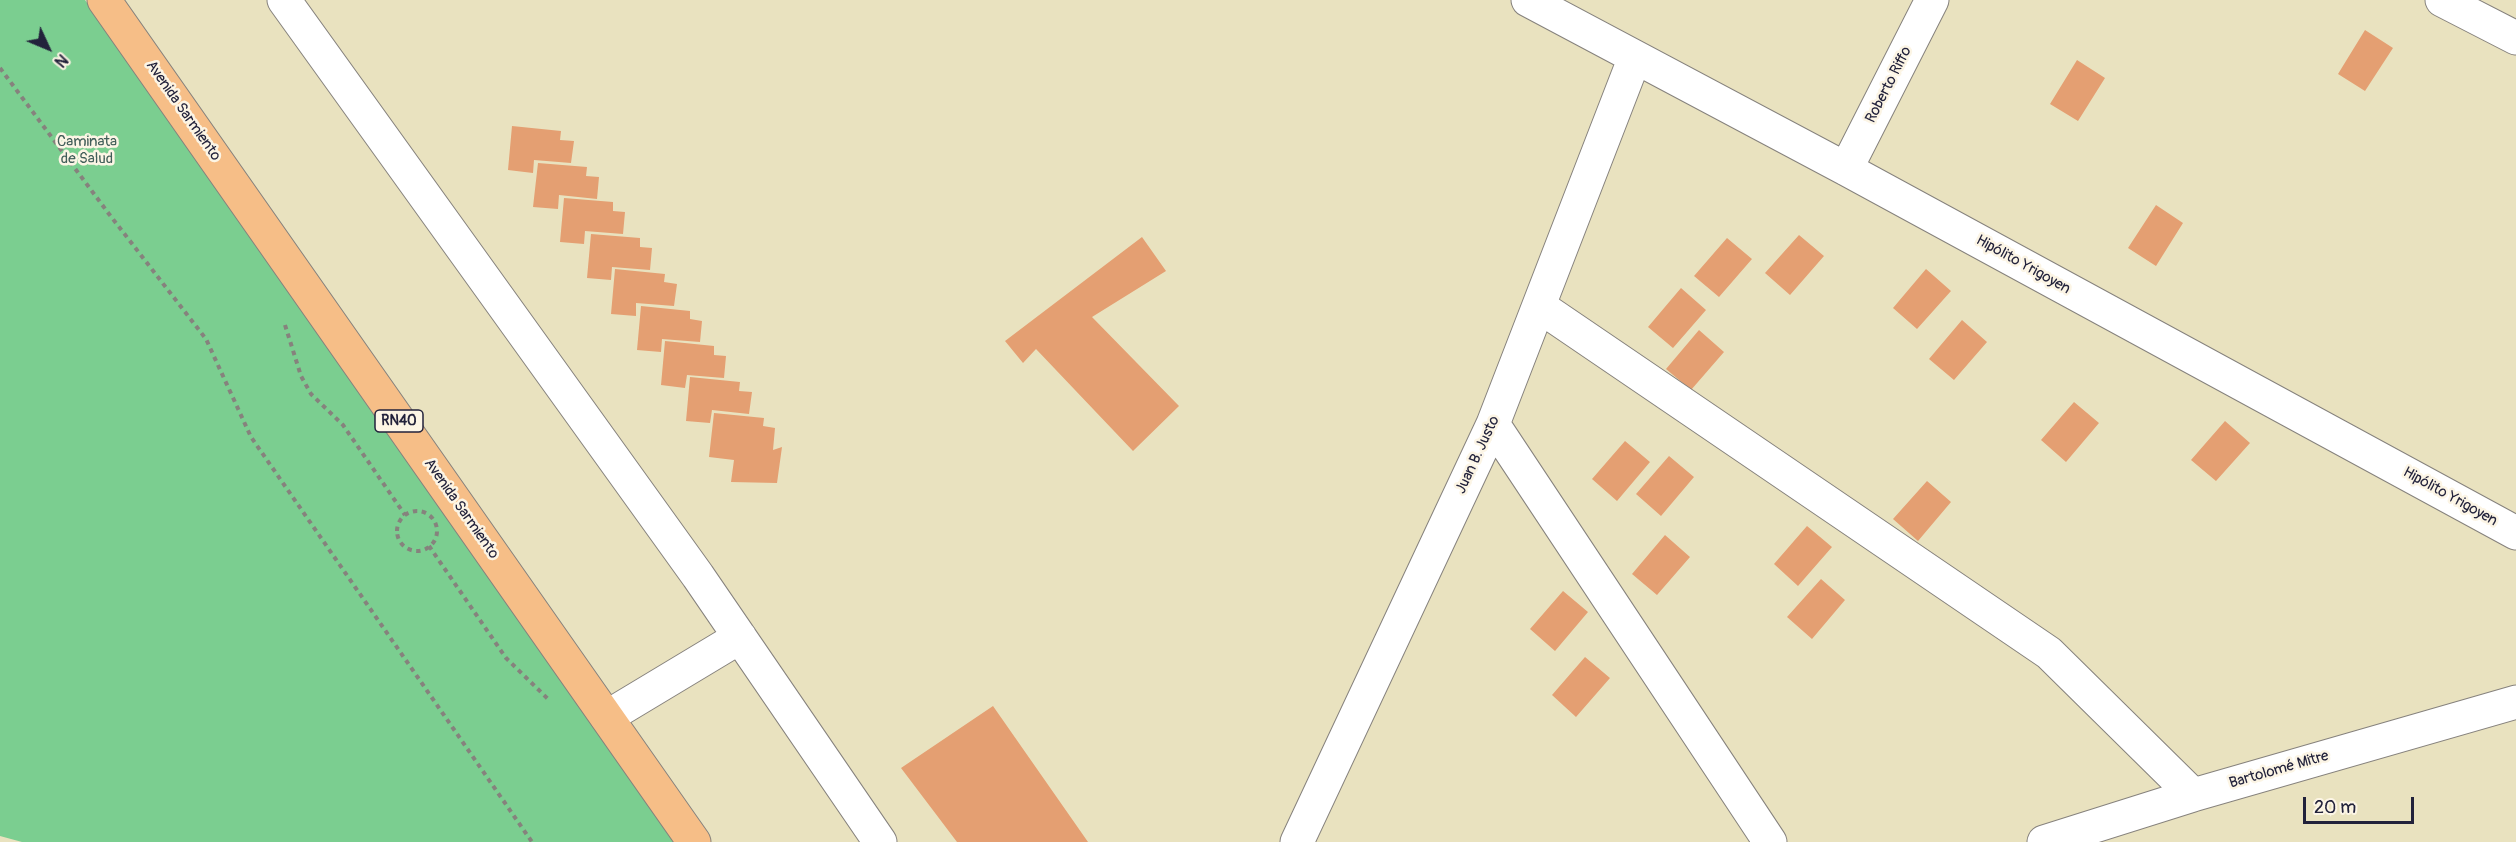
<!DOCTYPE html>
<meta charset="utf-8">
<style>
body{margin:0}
#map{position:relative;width:2516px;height:842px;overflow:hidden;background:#e9e2bf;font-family:Pangolin,sans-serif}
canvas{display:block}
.north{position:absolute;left:18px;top:18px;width:60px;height:60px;-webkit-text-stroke:4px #fcf5e5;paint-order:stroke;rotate:134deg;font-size:16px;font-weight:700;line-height:24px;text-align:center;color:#22223b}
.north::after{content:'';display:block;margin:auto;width:21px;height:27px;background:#22223b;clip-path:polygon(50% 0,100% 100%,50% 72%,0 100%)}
.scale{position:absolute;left:2303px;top:797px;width:111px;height:27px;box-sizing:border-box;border:3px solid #22223b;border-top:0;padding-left:8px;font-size:18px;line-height:21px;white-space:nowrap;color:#22223b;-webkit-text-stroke:4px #fcf5e5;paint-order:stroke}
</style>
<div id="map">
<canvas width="2516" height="842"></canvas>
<div class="north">N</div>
<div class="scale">20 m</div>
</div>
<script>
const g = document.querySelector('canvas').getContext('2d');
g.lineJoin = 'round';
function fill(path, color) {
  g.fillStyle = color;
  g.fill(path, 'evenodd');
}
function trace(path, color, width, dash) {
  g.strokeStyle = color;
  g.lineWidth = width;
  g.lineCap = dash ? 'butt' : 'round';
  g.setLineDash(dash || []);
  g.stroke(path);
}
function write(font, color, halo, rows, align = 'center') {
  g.font = font + ' Pangolin,sans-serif';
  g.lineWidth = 5;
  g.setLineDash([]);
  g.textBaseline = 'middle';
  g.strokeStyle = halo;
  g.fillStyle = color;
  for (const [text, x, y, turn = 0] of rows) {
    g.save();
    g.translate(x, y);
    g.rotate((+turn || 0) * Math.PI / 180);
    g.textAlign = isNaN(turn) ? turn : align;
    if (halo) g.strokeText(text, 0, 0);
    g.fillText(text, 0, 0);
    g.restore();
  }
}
fill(new Path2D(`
 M0 0H85L300 308 427 475 682 842H22L0 836Z`), '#7bce90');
fill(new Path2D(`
 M2365 30 2393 48 2365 91 2338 74Z
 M2077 60 2105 78 2078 121 2050 104Z
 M512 126 561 131 560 140 574 141 571 163 534 160 533 173 508 170Z
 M538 163 587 167 586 176 599 177 597 199 559 195 558 209 533 207Z
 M564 198 613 202V211L625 212 623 234 585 231 584 244 560 242Z
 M2156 205 2183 223 2156 266 2128 248Z
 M591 234 640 238V247L652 248 650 270 612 267 611 280 587 278Z
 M1799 235 1824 256 1790 295 1765 273Z
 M1142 237 1166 271 1092 317 1179 406 1133 451 1036 349 1023 363 1005 341Z
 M1727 238 1752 259 1719 297 1694 276Z
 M615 269 665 274 664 282 677 284 674 306 636 303V316L611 314Z
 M1926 269 1951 291 1917 329 1893 308Z
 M1681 288 1706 310 1673 348 1648 327Z
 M641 306 690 311V319L702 321 700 342 662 339 661 352 637 350Z
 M1962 320 1987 342 1954 380 1929 359Z
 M1699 330 1724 352 1691 390 1666 369Z
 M665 341 714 346V355L726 356 724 378 687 375 685 388 661 385Z
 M690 377 740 382 739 391 752 392 749 414 712 410 710 423 686 421Z
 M2074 402 2099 423 2066 462 2041 440Z
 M714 413 764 418 763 426 775 428 773 450 782 447 777 483 731 482 734 460 709 457Z
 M2225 421 2250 443 2216 481 2191 460Z
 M1625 441 1650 462 1617 501 1592 479Z
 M1669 456 1694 477 1661 516 1636 494Z
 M1927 481 1951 502 1918 541 1893 519Z
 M1807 526 1832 547 1798 586 1774 564Z
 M1665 535 1690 557 1657 595 1632 574Z
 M1821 579 1845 600 1812 639 1787 617Z
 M1563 591 1588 612 1555 651 1530 629Z
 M1585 657 1610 678 1576 717 1552 695Z
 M993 706 1088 842H957L901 768Z`), '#e49f72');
const street = new Path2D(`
 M284 0 698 576 880 842
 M1528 0 1846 169 2516 533
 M2442 0 2516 38
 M1846 169 1932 0
 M1539 306 2049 653 2193 795
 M1493 424 1770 842
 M607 717 740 637
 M1297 842 1493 424 1635 57
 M2044 842 2193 795 2516 702`);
const highway = new Path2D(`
 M104 0 694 842`);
trace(street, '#86827d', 35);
trace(highway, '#86827d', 35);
trace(new Path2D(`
 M0 68 109 214 206 339 251 437 532 842
 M285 325 301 376 311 394 343 425 405 515
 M397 531a20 20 0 1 1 40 0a20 20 0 1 1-40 0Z
 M429 546 506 658 548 699`), '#86827d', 4, [4.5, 4.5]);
trace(street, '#fff', 33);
trace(highway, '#f6be87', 33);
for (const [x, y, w] of [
 [399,421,48]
]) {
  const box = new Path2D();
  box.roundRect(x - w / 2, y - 11, w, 22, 4.5);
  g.fillStyle = '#fcf5e5';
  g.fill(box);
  trace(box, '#22223b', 1.5);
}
write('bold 14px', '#22223b', null, [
 ["RN40",399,421]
]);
write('15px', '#22223b', '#fcf5e5', [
 ["Roberto Riffo",1889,85,-63],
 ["Avenida Sarmiento",183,111,55],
 ["Hipólito Yrigoyen",2023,265,29],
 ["Juan B. Justo",1478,455,-65],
 ["Hipólito Yrigoyen",2450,497,29],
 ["Avenida Sarmiento",461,509,55],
 ["Bartolomé Mitre",2279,770,-16]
]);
write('15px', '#415e59', '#fcf5e5', [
 ["Caminata",87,142],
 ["de Salud",87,159]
]);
</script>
